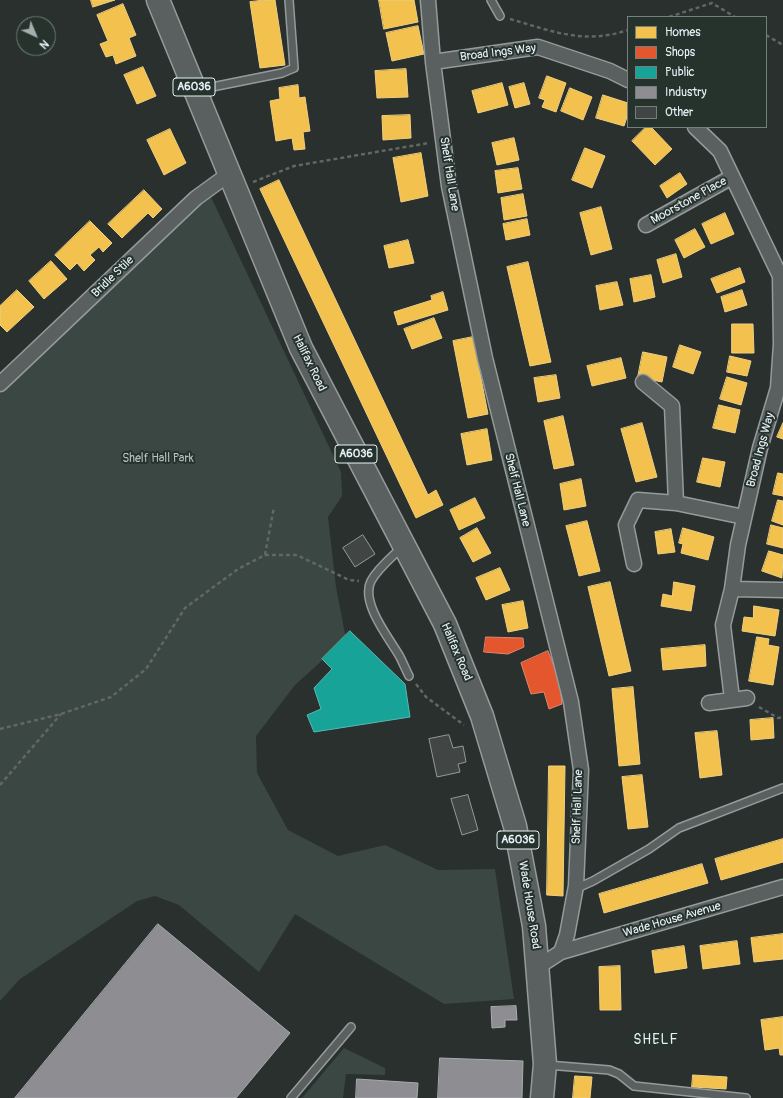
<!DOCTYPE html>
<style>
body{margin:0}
#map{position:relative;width:783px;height:1098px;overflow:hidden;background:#29302d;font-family:Pangolin,sans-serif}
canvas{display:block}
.legend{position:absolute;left:627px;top:16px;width:140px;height:112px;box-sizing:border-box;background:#26332d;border:1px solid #747f7e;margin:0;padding:5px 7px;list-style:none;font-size:12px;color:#e8f1f8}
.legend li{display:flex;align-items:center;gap:8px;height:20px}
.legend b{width:20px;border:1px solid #747f7e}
.north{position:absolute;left:16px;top:16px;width:40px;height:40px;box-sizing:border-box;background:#26332d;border:1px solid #747f7e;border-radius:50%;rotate:136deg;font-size:11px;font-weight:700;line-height:16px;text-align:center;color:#e8f1f8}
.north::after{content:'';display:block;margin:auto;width:14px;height:18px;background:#a5adb1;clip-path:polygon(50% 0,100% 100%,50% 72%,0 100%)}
</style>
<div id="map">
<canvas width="783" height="1098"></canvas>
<ul class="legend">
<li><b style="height:11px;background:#f2c14e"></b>Homes</li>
<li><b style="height:11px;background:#e4572e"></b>Shops</li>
<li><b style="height:11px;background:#17a398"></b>Public</li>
<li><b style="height:11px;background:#8d8d92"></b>Industry</li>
<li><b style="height:11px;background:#414644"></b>Other</li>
</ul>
<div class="north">N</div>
</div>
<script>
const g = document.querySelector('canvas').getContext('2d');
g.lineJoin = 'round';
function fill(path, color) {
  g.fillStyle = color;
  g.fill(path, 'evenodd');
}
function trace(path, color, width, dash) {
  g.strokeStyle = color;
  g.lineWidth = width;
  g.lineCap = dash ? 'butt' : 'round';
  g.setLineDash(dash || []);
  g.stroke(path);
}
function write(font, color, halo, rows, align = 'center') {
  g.font = font + ' Pangolin,sans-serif';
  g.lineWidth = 4;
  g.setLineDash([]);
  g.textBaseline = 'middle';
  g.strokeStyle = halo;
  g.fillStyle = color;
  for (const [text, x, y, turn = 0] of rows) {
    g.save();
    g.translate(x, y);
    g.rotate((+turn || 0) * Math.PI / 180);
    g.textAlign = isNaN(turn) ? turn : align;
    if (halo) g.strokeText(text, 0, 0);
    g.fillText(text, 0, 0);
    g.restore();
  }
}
fill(new Path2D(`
 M210 195 341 472 342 496 328 517 336 587 346 639 295 685 256 736 257 773 288 830 338 856 385 845 438 870 495 869 514 999 444 1004 295 914 259 972 179 905 155 896 137 901 20 979 0 1001V392Z
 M344 1048 385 1068V1075L346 1074 343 1098H302Z`), '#3b4743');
const homes = new Path2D(`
 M91 0H115L93 7Z
 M265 0H275L285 65 260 68 250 2Z
 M379 0H414L418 22 384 29Z
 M123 4 136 35 129 38 136 56 116 64 113 55 106 57 100 44 108 41 97 15Z
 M418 26 424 54 392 61 386 33Z
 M143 67 156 96 137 104 124 75Z
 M406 69 408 97 377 98 375 71Z
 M547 76 566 83 556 112 542 107 545 100 539 98Z
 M502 83 508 105 478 113 472 91Z
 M524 83 530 104 515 108 509 87Z
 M298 85 299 98 305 97 310 131 303 132 305 149 294 150 292 138 276 141 270 101 280 99 279 88Z
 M570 88 592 97 583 120 561 111Z
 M603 95 628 103V114L624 126 596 118Z
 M410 115 411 138 383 140 382 116Z
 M646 127H651L672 149 655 165 632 141Z
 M170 129 186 163 164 175 147 140Z
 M514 138 519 160 497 165 492 143Z
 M585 148 605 156 592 188 572 180Z
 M421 153 428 196 401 202 393 158Z
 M518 168 522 189 498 193 495 171Z
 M680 173 687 184 667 198 660 186Z
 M279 180 428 495 436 490 443 505 416 518 260 189Z
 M144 190 162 209 153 218 148 213 122 238 108 224Z
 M523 194 527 216 504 220 501 198Z
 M601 207 612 249 591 255 580 213Z
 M725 213 734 234 711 244 702 224Z
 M527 219 530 235 506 240 503 224Z
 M90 221 112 243 103 252 99 247 90 255 95 260 84 271 77 263 70 270 55 255Z
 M695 229 705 247 684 258 675 240Z
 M408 240 414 263 389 268 384 246Z
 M676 254 682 277 663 283 657 260Z
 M51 261 67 279 44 299 29 281Z
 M528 262 551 362 530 366 507 267Z
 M740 268 745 282 717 293 711 279Z
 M651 275 655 297 634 302 630 279Z
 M617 282 623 305 600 310 596 286Z
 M17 290 34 307 7 332 0 325V306Z
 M742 290 747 305 725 312 721 297Z
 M443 292 448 310 398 325 394 312 432 300 431 296Z
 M434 318 442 338 412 349 404 329Z
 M732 324H753L754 353H732Z
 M473 337 488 414 468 418 453 341Z
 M680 345 701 352 693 374 673 367Z
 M643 352 667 357 662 382 638 377Z
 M730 356 751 361 747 376 727 372Z
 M621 358 626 378 592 386 587 366Z
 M556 375 560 398 538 402 534 378Z
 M727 377 747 383 741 405 720 399Z
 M719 405 740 410 735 433 713 428Z
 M563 416 574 465 554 469 544 421Z
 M642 423 657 477 636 482 621 429Z
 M783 423V439L777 437Z
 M487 429 492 460 467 465 461 434Z
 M703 458 725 462 720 487 697 482Z
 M778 473 783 474V496L773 494Z
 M581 479 586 506 564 510 560 484Z
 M475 498 485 518 459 530 450 510Z
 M778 500 783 501V525L772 521Z
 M587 521 600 571 579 576 566 526Z
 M771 525 783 528V548L767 544Z
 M477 528 491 553 473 562 460 538Z
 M683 528 714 537 708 560 681 553 683 544 679 543Z
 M671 529 675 552 658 554 655 532Z
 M769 551 783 555 782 578 762 571Z
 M500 568 510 590 486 600 476 578Z
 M610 582 631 671 609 676 588 587Z
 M674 582 695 586 691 611 661 606 663 594 672 596Z
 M523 601 528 628 508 632 502 605Z
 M754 606 779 610 775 636 742 631 744 617 753 618Z
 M757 637 769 639 768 645 779 647 773 685 749 681Z
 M705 645 706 666 663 670 661 649Z
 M633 687 640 764 619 766 612 689Z
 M773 718 774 738 751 740 750 720Z
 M717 731 722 775 700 778 695 733Z
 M549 766H565L563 896 547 895Z
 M642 775 648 827 628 829 622 777Z
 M783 839V862L721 880 715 859Z
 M702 864 708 883 604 913 599 894Z
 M783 934V959L754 962 751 938Z
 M737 941 740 964 703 969 700 946Z
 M684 946 687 968 655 973 652 951Z
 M620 966 621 1010H600L599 967Z
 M783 1017V1055H780L779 1048 765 1050 761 1020Z
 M693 1075 727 1077 726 1089 692 1087Z
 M575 1076 592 1077 590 1098H573Z`);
fill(homes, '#f2c14e');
trace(homes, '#efcf81', 1);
const shops = new Path2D(`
 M486 637 523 638 524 647 508 654 484 652Z
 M548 651 559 679 562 704 549 709 544 692 531 694 521 663Z`);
fill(shops, '#e4572e');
trace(shops, '#e5856b', 1);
const public = new Path2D(`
 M350 631 405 684 410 717 314 732 307 715 321 709 314 688 332 669 322 659Z`);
fill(public, '#17a398');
trace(public, '#56bab5', 1);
const industry = new Path2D(`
 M158 924 290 1033 236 1098H15Z
 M516 1006 517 1020H505V1027L492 1028 491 1007Z
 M440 1058 523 1061 522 1098H438Z
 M357 1079 418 1083 417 1098H356Z`);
fill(industry, '#8d8d92');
trace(industry, '#a8abb1', 1);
const building = new Path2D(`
 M363 535 375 554 355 567 343 548Z
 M449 735 453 748 463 746 466 762 458 764 460 772 437 777 429 739Z
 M468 795 478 830 462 835 451 799Z`);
fill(building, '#414644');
trace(building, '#959a9a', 1);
const service = new Path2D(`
 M491 0 500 16
 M197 90 282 73 294 68 289 0
 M402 547C391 558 378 568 371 581 360 603 390 639 400 657 403 663 406 670 409 676
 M575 889 593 881 649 849 679 828 783 788
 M547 1065 609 1070 619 1074 634 1086 746 1098
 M291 1098 351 1027`);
const minor = new Path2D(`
 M428 0 433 62 449 186 485 358 571 702 581 770 576 886 567 935 561 952 538 967
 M433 62 538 47 610 71 628 80
 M695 127 720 151 780 276 781 344 778 388 760 448 738 545 732 589 723 625 732 699
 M646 225 732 177
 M643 382 672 406 676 503
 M0 384 196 198 229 174
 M634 564 626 525 638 500 676 503 744 517
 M732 589 783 590
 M709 703 747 698
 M561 952 783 887`);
const trunk = new Path2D(`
 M158 0 301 348 445 624 482 716 515 826 534 926 545 1064 542 1098`);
trace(service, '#959a9a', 10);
trace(minor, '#959a9a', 17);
trace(trunk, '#959a9a', 25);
trace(new Path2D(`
 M669 17 712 3 735 17
 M510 19C552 31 584 45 628 30
 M766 35 783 45
 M253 182 294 166 429 143
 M265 555 274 507
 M416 684 426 697 464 725
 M759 707 778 718 783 717
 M0 729 61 714 111 697 146 669 185 608 238 569 265 555H297L349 580 359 581
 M0 785 61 714`), '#626665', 2.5, [4, 3]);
trace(service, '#5a6060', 7);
trace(minor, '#5a6060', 14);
trace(trunk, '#5a6060', 22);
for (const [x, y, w] of [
 [194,87,42],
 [356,454,42],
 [518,840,42]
]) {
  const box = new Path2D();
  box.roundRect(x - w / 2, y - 9, w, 18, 3);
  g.fillStyle = '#26332d';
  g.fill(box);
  trace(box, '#e8f1f8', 1);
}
write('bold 11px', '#e8f1f8', null, [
 ["A6036",194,87],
 ["A6036",356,454],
 ["A6036",518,840]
]);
write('12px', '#e8f1f8', '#26332d', [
 ["Broad Ings Way",498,53,-7],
 ["Shelf Hall Lane",449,174,81],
 ["Moorstone Place",689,201,-29],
 ["Bridle Stile",113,277,-44],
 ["Halifax Road",309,363,64],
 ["Broad Ings Way",761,450,-75],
 ["Shelf Hall Lane",517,490,76],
 ["Halifax Road",456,652,67],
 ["Shelf Hall Lane",578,807,-88],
 ["Wade House Road",529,905,81],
 ["Wade House Avenue",672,920,-16]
]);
write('12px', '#b5bfc3', '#26332d', [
 ["Shelf Hall Park",158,459]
]);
g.letterSpacing = '1px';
write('14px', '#e8f1f8', '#26332d', [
 ["SHELF",656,1040]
]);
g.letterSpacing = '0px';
</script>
